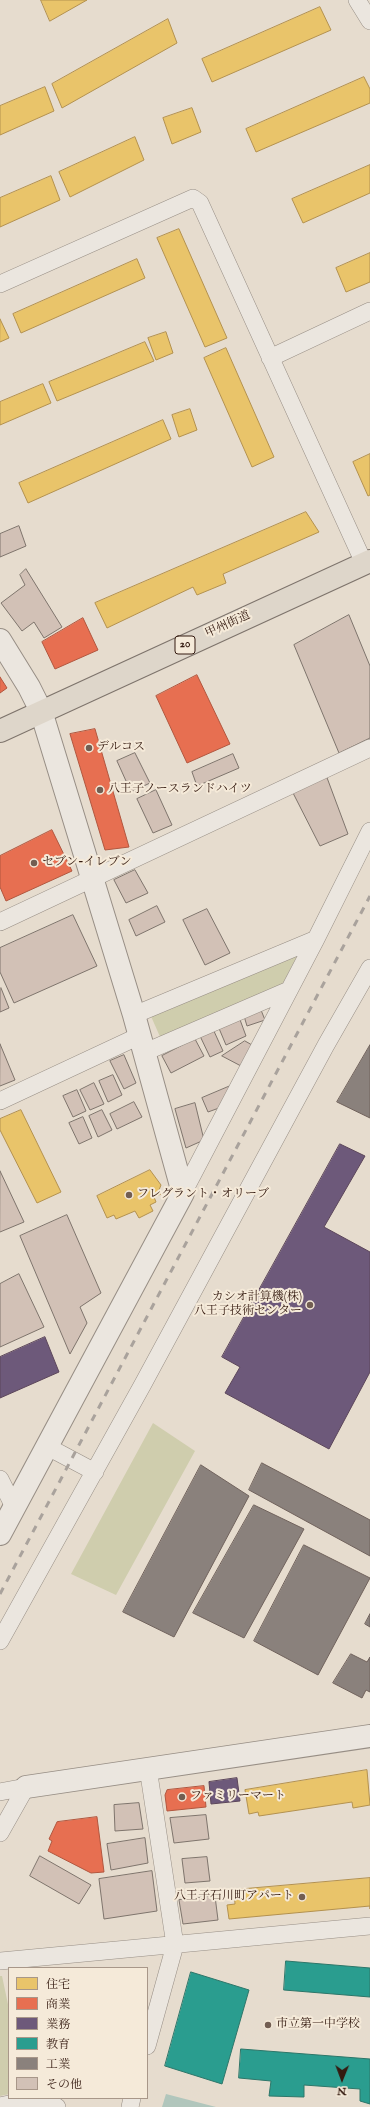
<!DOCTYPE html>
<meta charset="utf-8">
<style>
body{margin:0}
#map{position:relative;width:370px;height:2107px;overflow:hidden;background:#e6dcce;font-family:"IM FELL English","Noto Serif JP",serif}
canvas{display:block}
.legend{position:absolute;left:8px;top:1967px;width:140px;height:132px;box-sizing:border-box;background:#f5ead9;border:1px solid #a89789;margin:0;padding:5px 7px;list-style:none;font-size:12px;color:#341a10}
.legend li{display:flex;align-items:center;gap:8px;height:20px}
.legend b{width:20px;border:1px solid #a89789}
.north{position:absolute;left:322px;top:2059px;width:40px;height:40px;-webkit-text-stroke:3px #f5ead9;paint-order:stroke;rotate:181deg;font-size:11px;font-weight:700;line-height:16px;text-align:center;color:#341a10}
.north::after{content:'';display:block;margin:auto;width:14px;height:18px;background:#341a10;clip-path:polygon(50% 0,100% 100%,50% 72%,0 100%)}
</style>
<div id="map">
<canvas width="370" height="2107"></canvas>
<ul class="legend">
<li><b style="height:11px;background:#e9c46a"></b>住宅</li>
<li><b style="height:11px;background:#e76f51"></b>商業</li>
<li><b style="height:11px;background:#6d597a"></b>業務</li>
<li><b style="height:11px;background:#2a9d8f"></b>教育</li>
<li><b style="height:11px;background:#8a817c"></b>工業</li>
<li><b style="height:11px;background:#d2c1b6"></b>その他</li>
</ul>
<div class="north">N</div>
</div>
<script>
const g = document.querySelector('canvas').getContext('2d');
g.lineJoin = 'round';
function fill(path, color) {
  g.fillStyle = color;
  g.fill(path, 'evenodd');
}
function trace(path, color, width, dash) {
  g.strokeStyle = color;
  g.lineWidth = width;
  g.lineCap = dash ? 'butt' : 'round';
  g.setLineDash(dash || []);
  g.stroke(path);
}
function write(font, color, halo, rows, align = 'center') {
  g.font = font + ' "IM FELL English","Noto Serif JP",serif';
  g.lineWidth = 4;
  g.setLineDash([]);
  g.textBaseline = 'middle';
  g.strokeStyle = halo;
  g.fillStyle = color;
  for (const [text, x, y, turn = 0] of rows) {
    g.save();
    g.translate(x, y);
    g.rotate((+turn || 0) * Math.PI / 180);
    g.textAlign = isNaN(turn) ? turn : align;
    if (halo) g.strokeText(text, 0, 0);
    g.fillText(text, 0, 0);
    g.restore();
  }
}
fill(new Path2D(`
 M300 950 281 988 161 1039 150 1014Z
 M153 1423 195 1451 116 1595 71 1574Z
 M0 1976H2L9 2009V2094L0 2096Z`), '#cfcdad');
fill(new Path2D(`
 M166 2094 216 2107H162Z`), '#b1c6bc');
const homes = new Path2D(`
 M41 0H87L50 21Z
 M320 7 331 30 212 82 202 59Z
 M168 19 177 43 62 108 52 84Z
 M364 77 370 89V103L256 152 246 129Z
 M45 87 54 111 0 135V106Z
 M192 108 201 132 172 144 163 118Z
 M135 137 144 160 70 197 59 172Z
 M370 165V193L303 223 292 199Z
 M51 176 60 200 0 227V198Z
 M179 229 227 338 205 347 157 238Z
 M370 253V282L346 292 336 268Z
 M137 259 145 278 21 333 13 314Z
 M0 319 9 338 0 342Z
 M166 332 173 353 156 360 148 338Z
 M145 342 154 361 57 401 49 382Z
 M226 348 274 457 252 467 204 358Z
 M43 384 51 403 0 425V402Z
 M190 409 197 430 179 437 172 415Z
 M163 420 171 439 28 503 19 483Z
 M370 454V495L368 496 353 462Z
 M306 512 319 532 223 574 226 583 197 595 193 587 107 628 95 603Z
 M21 1110 61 1192 37 1203 0 1130V1119Z
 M150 1170 161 1185 159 1190 161 1194 154 1197 156 1202 150 1205 153 1211 139 1218 135 1211 116 1219 114 1215 107 1218 97 1196Z
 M367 1770 370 1805 353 1808 352 1802 259 1816 258 1812 249 1814 245 1790Z
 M370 1878V1909V1906L229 1919 227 1905 235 1904 234 1890Z`);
fill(homes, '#e9c46a');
trace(homes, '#b3914f', 1);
const shops = new Path2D(`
 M83 618 98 650 55 669 42 642Z
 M197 675 230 744 187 763 156 696Z
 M0 677 7 688 0 693Z
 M95 729 129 847 105 850 70 734Z
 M52 830 72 871 6 901 0 887V856Z
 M204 1786 206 1807 167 1811 165 1795 167 1790Z
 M97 1817 104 1872 91 1873 48 1851 52 1841 49 1839 57 1822Z`);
fill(shops, '#e76f51');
trace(shops, '#b1563e', 1);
const offices = new Path2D(`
 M340 1144 365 1156 324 1227 370 1252V1372L329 1449 225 1393 240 1367 222 1357Z
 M45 1337 59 1372 0 1398V1357Z
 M237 1778 240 1801 211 1804 209 1782Z`);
fill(offices, '#6d597a');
trace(offices, '#5c465a', 1);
const schools = new Path2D(`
 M286 1961 370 1968V1997L284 1990Z
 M191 1972 249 1990 222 2084 165 2066Z
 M241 2049 370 2059V2104L360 2101V2089L304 2085V2097L269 2096 271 2081 239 2078Z`);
fill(schools, '#2a9d8f');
trace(schools, '#2d7669', 1);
const industry = new Path2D(`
 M370 1045V1118L337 1102Z
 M262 1463 370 1520V1556L249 1490Z
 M201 1465 249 1496 174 1637 123 1612Z
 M254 1505 304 1529 244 1638 193 1613Z
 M304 1545 370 1578 318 1675 254 1641Z
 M370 1614V1627L365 1624Z
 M351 1654 367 1662 370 1657V1692L366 1690 362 1698 333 1683Z`);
fill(industry, '#8a817c');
trace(industry, '#70625c', 1);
const building = new Path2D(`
 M19 526 26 546 0 557V534Z
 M26 569 62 627 44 638 34 622 22 631 1 603 25 585 20 575Z
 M349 615 370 666V738L339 753 294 645Z
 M135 753 150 783 131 792 117 761Z
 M233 754 239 768 197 786 192 772Z
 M326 775 348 834 320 846 292 791Z
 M156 790 172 825 153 833 137 799Z
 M135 870 148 893 126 903 114 880Z
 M157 906 165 922 136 936 129 920Z
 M207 909 230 953 205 965 183 920Z
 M73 915 97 966 14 1003 0 972V948Z
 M1 988 9 1008 0 1012V989Z
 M261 1010 265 1020 247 1026 244 1016Z
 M239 1017 246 1036 226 1045 218 1026Z
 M213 1029 223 1051 210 1057 200 1036Z
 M195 1039 204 1056 171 1073 162 1056Z
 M245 1041 252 1045 241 1066 222 1056Z
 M0 1044 15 1080 0 1086Z
 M124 1055 136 1083 124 1089 110 1061Z
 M113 1075 122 1095 108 1102 99 1081Z
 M94 1083 104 1104 90 1110 80 1090Z
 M230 1086 219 1108 208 1112 202 1098Z
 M77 1090 86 1111 73 1117 63 1096Z
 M134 1102 142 1117 117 1129 110 1114Z
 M195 1103 204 1140 186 1148 175 1109Z
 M102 1110 112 1130 98 1137 89 1116Z
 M83 1117 92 1138 79 1144 69 1123Z
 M0 1171 24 1222 0 1232Z
 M67 1215 101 1293 80 1307 87 1323 70 1354 20 1236Z
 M19 1274 44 1327 0 1347V1284Z
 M139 1803 143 1829 115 1831 114 1805Z
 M206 1815 209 1839 174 1843 170 1818Z
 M145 1838 148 1863 111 1870 107 1844Z
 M40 1856 91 1885 79 1904 30 1876Z
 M207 1857 210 1881 185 1883 182 1859Z
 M152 1871 157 1911 104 1919 99 1879Z
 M215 1896 218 1920 183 1924 179 1900Z`);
fill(building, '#d2c1b6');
trace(building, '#7e746c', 1);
const minor = new Path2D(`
 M357 0 370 21
 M0 284 193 198 200 203 364 563
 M270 358 370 311
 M0 922 370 748
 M134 1015 316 939
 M143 1053 289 990
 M0 1101 139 1036
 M183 1193 316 939 370 831
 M46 1446 95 1472
 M0 1479 14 1507
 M0 1641 143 1384 326 1045 370 968
 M0 1792 26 1787
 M0 1833 26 1787
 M0 1961 370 1926
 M147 2046 175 1945 148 1768
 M0 2106 38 2098 57 2107
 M130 2107 132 2098`);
const tertiary = new Path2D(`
 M0 640 29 687 41 711 134 1015 183 1193 0 1534
 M26 1787 370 1736`);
const trunk = new Path2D(`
 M0 731 370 561`);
trace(minor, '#978e85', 18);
trace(tertiary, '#978e85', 24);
trace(trunk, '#7e746c', 24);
trace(minor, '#ebe6df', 17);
trace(tertiary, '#ebe6df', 22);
trace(trunk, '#ded6ca', 22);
trace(new Path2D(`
 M0 1594 370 896`), '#a9a29c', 3, [7, 7]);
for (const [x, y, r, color] of [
 [89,748,4,"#725e52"],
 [100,790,4,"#725e52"],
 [34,863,4,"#725e52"],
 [129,1195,4,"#725e52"],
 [310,1305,4,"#725e52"],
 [182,1797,4,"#725e52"],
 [302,1897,4,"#725e52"],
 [268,2025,4,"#725e52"]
]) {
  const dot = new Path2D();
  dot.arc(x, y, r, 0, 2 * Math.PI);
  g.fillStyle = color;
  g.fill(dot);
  trace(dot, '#f5ead9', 1.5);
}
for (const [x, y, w] of [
 [185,645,20]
]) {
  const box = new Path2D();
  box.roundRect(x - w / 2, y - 9, w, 18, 3);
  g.fillStyle = '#f5ead9';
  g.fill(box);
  trace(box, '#341a10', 1);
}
write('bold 11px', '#341a10', null, [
 ["20",185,645]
]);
write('12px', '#341a10', '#f5ead9', [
 ["甲州街道",228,625,-25]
]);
write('12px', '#341a10', '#f5ead9', [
 ["デルコス",97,748],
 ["八王子ノースランドハイツ",108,790],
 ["セブン-イレブン",42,863],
 ["フレグラント・オリーブ",137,1195],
 ["カシオ計算機(株)",302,1298,"right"],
 ["八王子技術センター",302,1312,"right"],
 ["ファミリーマート",190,1797],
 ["八王子石川町アパート",294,1897,"right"],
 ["市立第一中学校",276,2025]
], 'left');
</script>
